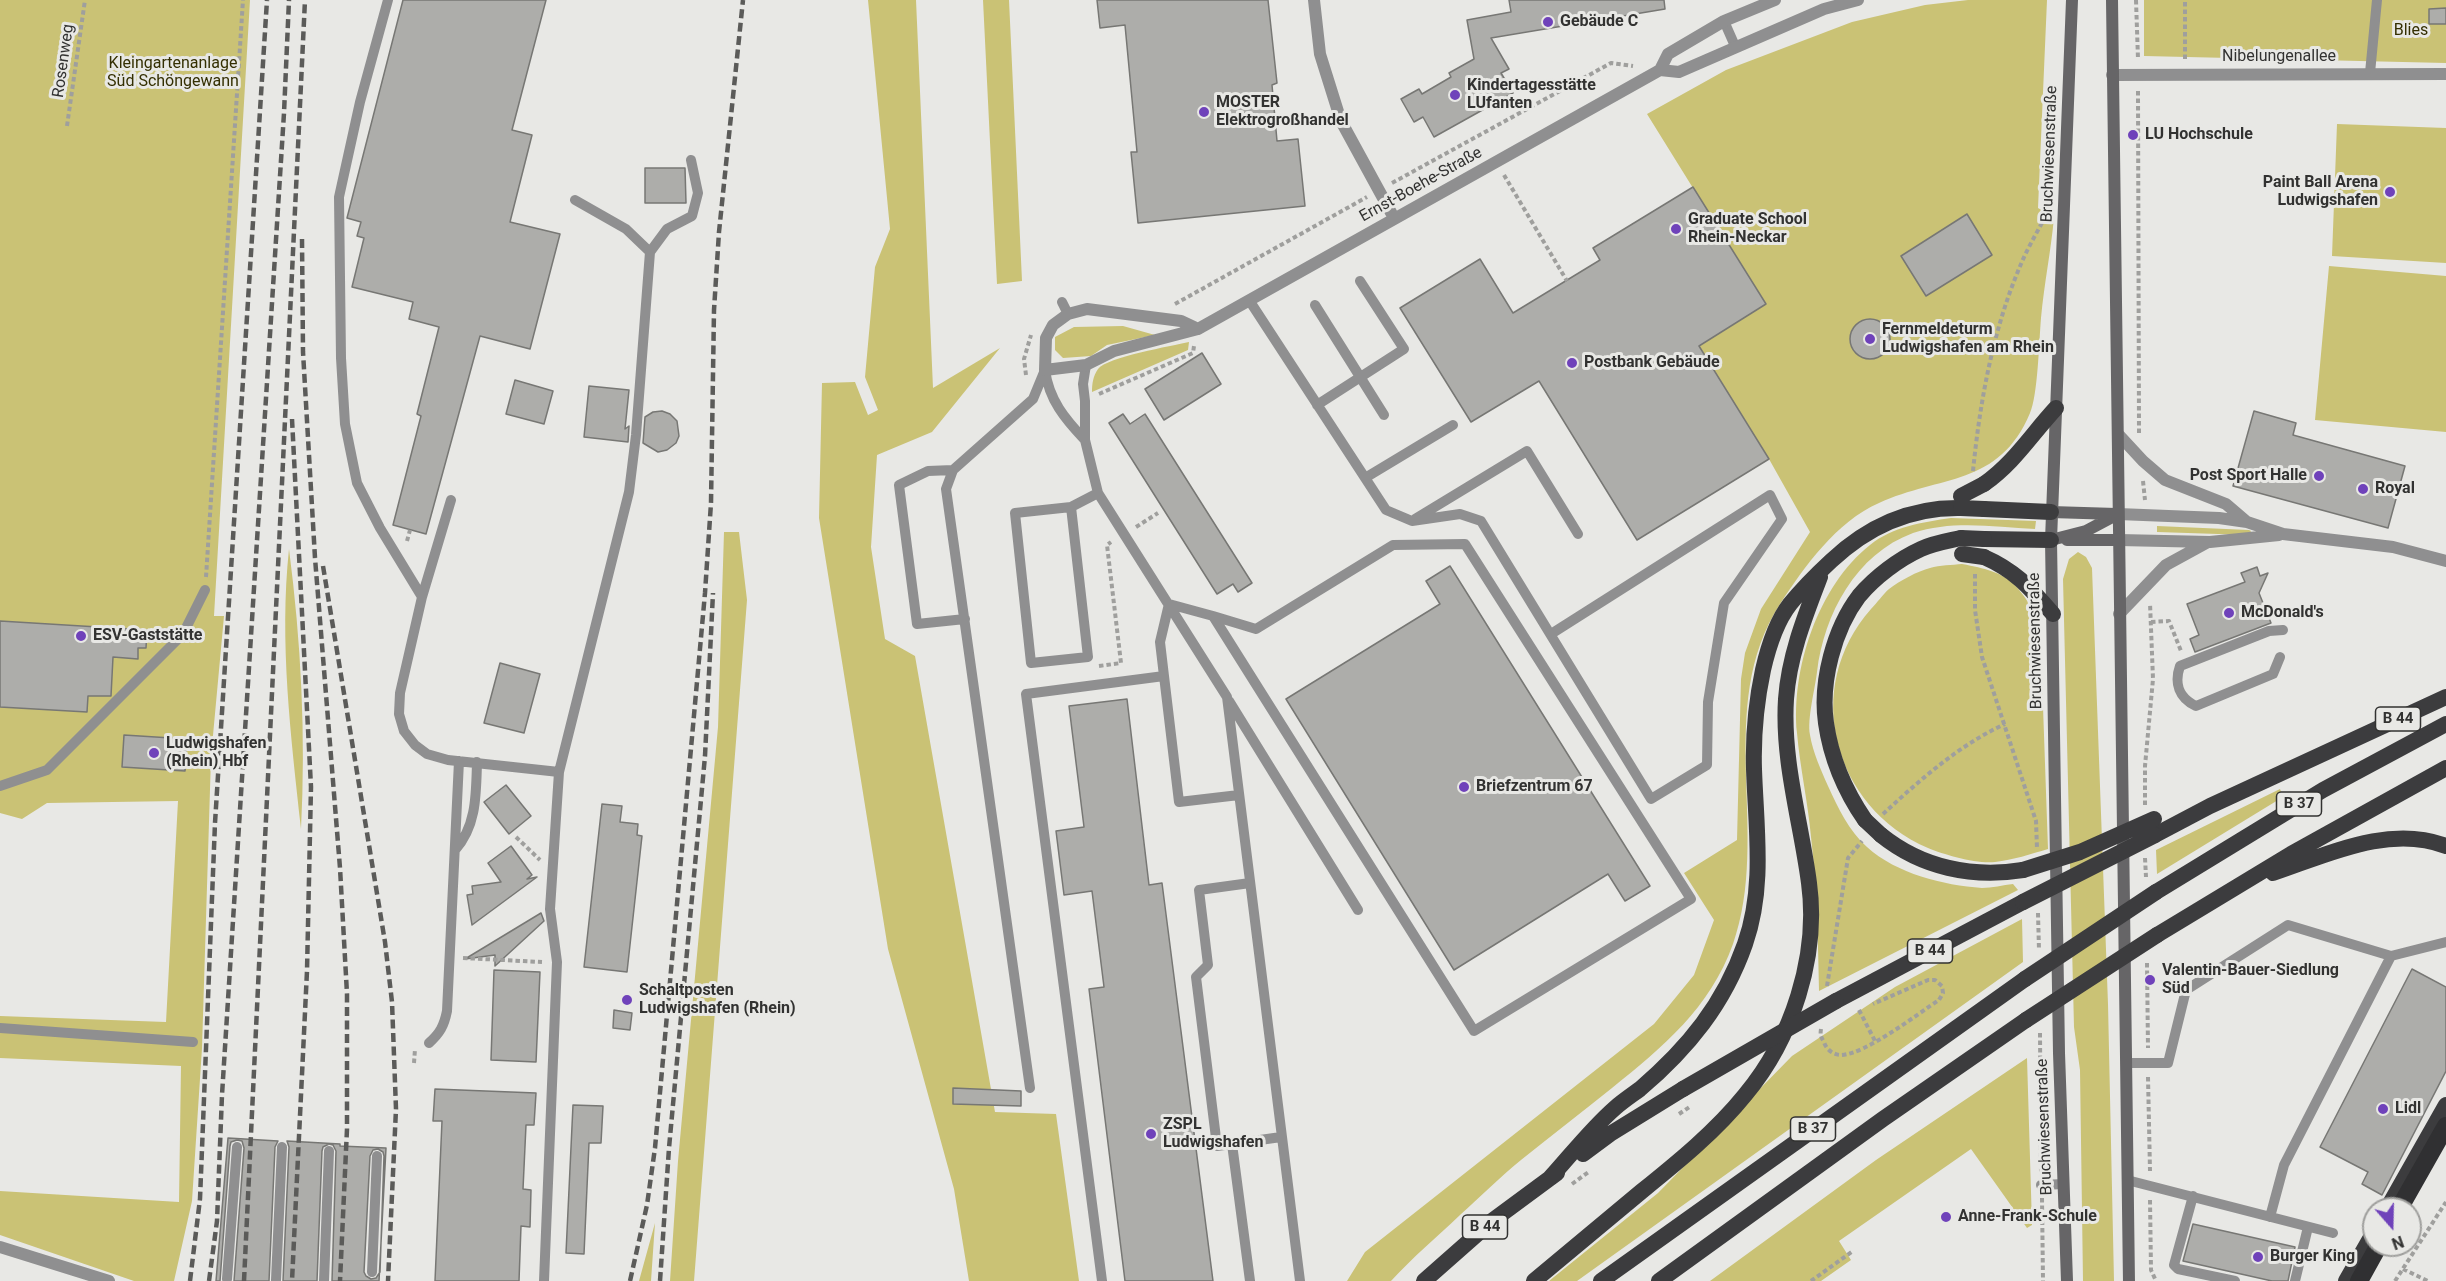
<!DOCTYPE html>
<meta charset="utf-8">
<style>
body{margin:0}
#map{position:relative;width:2446px;height:1281px;overflow:hidden;background:#e8e8e5;font-family:Roboto,sans-serif}
canvas{display:block}
.north{position:absolute;left:2362px;top:1197px;width:60px;height:60px;box-sizing:border-box;background:#e8e8e5;border:2px solid #9f9f9d;border-radius:50%;rotate:160deg;font-size:16px;font-weight:700;line-height:24px;text-align:center;color:#323231}
.north::after{content:'';display:block;margin:auto;width:21px;height:27px;background:#6f42ba;clip-path:polygon(50% 0,100% 100%,50% 72%,0 100%)}
</style>
<div id="map">
<canvas width="2446" height="1281"></canvas>
<div class="north">N</div>
</div>
<script>
const g = document.querySelector('canvas').getContext('2d');
g.lineJoin = 'round';
function fill(path, color) {
  g.fillStyle = color;
  g.fill(path, 'evenodd');
}
function trace(path, color, width, dash) {
  g.strokeStyle = color;
  g.lineWidth = width;
  g.lineCap = dash ? 'butt' : 'round';
  g.setLineDash(dash || []);
  g.stroke(path);
}
function write(font, color, halo, rows, align = 'center') {
  g.font = font + ' Roboto,sans-serif';
  g.lineWidth = 6;
  g.setLineDash([]);
  g.textBaseline = 'middle';
  g.strokeStyle = halo;
  g.fillStyle = color;
  for (const [text, x, y, turn = 0] of rows) {
    g.save();
    g.translate(x, y);
    g.rotate((+turn || 0) * Math.PI / 180);
    g.textAlign = isNaN(turn) ? turn : align;
    if (halo) g.strokeText(text, 0, 0);
    g.fillText(text, 0, 0);
    g.restore();
  }
}
fill(new Path2D(`
 M0 0H250L214 616H224L211 757 202 1048 192 1201 174 1281H134L0 1235V1191L179 1202 181 1066 0 1058V1016L166 1022 178 801 47 803 22 819 0 813Z
 M868 0H916L933 388 1000 348 932 432 877 455 871 547 885 639 915 656 995 1112 1056 1114 1079 1281H969L954 1189 888 949 819 518 822 383 855 382 868 415 878 410 865 377 875 267 890 229Z
 M983 0H1009L1022 281 997 284Z
 M1968 0H2047L2038 208 2054 217C2051 251 2044 284 2041 318 2039 341 2038 395 2030 413 1999 487 1940 475 1879 503 1836 522 1805 566 1780 604 1713 708 1772 834 1733 944 1710 1008 1663 1047 1612 1088 1582 1112 1551 1136 1521 1160 1500 1177 1480 1197 1460 1215 1437 1237 1413 1257 1391 1281H1347L1365 1252 1654 1024 1694 975 1714 920 1684 873 1737 840 1741 679 1745 653 1761 609 1810 532 1769 459 1699 346 1765 304 1647 114 1726 70 1852 22 1925 5Z
 M2144 0H2446V63L2144 56Z
 M2337 124 2446 128V263L2332 256Z
 M2329 266 2446 276V432L2315 420Z
 M1123 326 1155 335 1107 345 1091 356 1063 358 1055 350V337L1074 327Z
 M1189 342 1188 350 1092 392C1092 384 1093 376 1098 369 1107 357 1172 346 1189 342Z
 M1951 518 2036 521 2035 529C1995 527 1952 520 1913 533 1856 554 1824 614 1817 672 1815 689 1807 719 1810 735 1813 753 1821 770 1828 786 1838 808 1849 831 1867 847 1897 874 1943 885 1982 888 1992 888 2003 885 2013 884L2018 890 1819 991C1818 939 1817 888 1811 837 1808 802 1800 768 1797 733 1791 669 1818 586 1870 545 1892 527 1923 522 1951 518Z
 M2157 526 2249 530 2251 531 2249 535 2157 532Z
 M724 532H739L747 600 694 1281H670L678 1161 718 727Z
 M289 549C301 641 306 736 301 829 291 737 279 642 289 549Z
 M2078 552 2086 557 2092 568 2108 1004 2114 1281H2083L2080 1070 2074 1027 2063 579 2069 559Z
 M1962 564C2010 573 2015 580 2040 621L2048 849C2031 854 2013 860 1995 862 1976 864 1945 855 1928 848 1833 807 1801 688 1871 609 1877 603 1883 594 1889 589 1899 581 1918 571 1930 568 1940 565 1952 565 1962 564Z
 M2280 789 2283 797 2157 874 2156 850Z
 M2022 919 2023 962 1577 1281H1549L1658 1193 1792 1056 1895 987Z
 M2027 1058 2032 1225 2027 1228 1971 1149 1839 1241 1851 1260 1821 1281H1710L1876 1160Z
 M655 1223 651 1281H639Z`), '#cac275');
const building = new Path2D(`
 M403 0H546L512 130 532 135 510 222 560 234 530 349 480 336 426 534 393 525 421 416 417 414 439 327 409 319 413 302 352 287 364 238 357 236 361 222 347 218Z
 M1097 0H1268L1277 83 1272 85 1277 141 1298 139 1305 206 1138 223 1131 152H1137L1125 25 1100 28Z
 M1509 0H1664L1665 9 1491 38 1509 69 1501 73 1513 93 1434 137 1423 117 1414 122 1401 99 1419 89 1422 94 1451 77 1449 73 1474 59 1467 20 1511 12Z
 M2446 8V24H2429V9Z
 M645 168H685L686 203H645Z
 M1693 187 1766 304 1699 346 1769 459 1637 540 1539 381 1471 422 1400 308 1480 259 1513 313 1600 260 1593 248Z
 M1967 214 1992 255 1926 296 1901 256Z
 M1850 339a20 20 0 1 1 40 0a20 20 0 1 1-40 0Z
 M1202 353 1221 384 1164 420 1145 389Z
 M515 380 553 391 544 424 506 414Z
 M589 386 629 390 625 429 629 426 628 442 584 437Z
 M662 411 670 414 677 421 679 436 676 443 667 450 658 452 643 443 645 417 653 412Z
 M2254 411 2296 423 2293 435 2405 466 2388 528 2233 486Z
 M1123 414 1130 424 1145 414 1252 583 1238 592 1233 584 1217 594 1109 423Z
 M1450 566 1650 886 1625 901 1608 874 1454 970 1286 699 1440 604 1426 581Z
 M2257 567 2260 576 2268 573 2259 593 2271 623 2195 652 2190 639 2199 635 2187 604 2245 582 2241 573Z
 M0 621 147 630 146 648H138V659L113 657 111 696H88L87 712 0 707Z
 M500 663 540 674 524 733 484 723Z
 M1127 699 1149 885 1162 883 1213 1281H1125L1089 989 1104 987 1092 891 1064 895 1056 831 1084 827 1069 706Z
 M124 735 187 739 185 771 122 767Z
 M506 785 531 816 509 834 484 802Z
 M602 804 622 806 620 822 638 824 637 835 642 836 627 972 584 967Z
 M511 846 532 875 527 879 537 877 472 925 467 895 473 894 472 886 501 882 488 863Z
 M541 913 544 921 495 966V955L465 959Z
 M2412 969 2446 987V1071L2382 1195 2362 1184 2368 1172 2320 1147Z
 M494 970 540 972 536 1062 491 1060Z
 M614 1010 632 1013 630 1030 613 1028Z
 M953 1088 1021 1091V1106L953 1104Z
 M435 1089 536 1093 534 1125H526L523 1189 531 1190 530 1227 521 1226 519 1281H435L442 1121H433Z
 M573 1105 603 1106 601 1143H589L584 1254 566 1253Z
 M228 1138 278 1141 275 1147 269 1281H234L244 1148 242 1141 237 1140 231 1142 230 1146 220 1281H216Z
 M287 1141 340 1144V1146L386 1148 379 1281H332L336 1151 333 1145 329 1144 323 1147 322 1151 317 1281H283L289 1147ZM378 1149 383 1152 384 1156 380 1272 376 1278 371 1279 366 1276 364 1272 370 1156 373 1150Z
 M2193 1224 2295 1247 2288 1281H2272L2183 1261Z`);
fill(building, '#adadaa');
trace(building, '#777774', 1.5);
trace(new Path2D(`
 M2136 0 2138 59
 M2185 59V0
 M2138 91 2139 434
 M67 126 85 0
 M1504 175 1567 281
 M1392 183 1611 63 1633 66
 M1175 304 1367 197
 M1026 375 1024 359 1031 335
 M1099 394 1193 353 1194 346
 M1973 471C1980 401 1993 329 2021 264 2028 247 2038 231 2046 215
 M2143 481 2145 500
 M1136 527 1158 513
 M407 541 410 530
 M1975 574V610L1982 657 2036 821 2037 848
 M206 577 243 0
 M2151 622 2169 621 2181 651
 M1099 666 1121 663 1107 545 1111 542
 M2145 805V766L2153 679 2150 603
 M1883 814C1920 780 1959 745 2005 724
 M516 837 540 860
 M2145 858 2146 877
 M2038 913 2039 950
 M463 958 542 962
 M2147 963 2148 1048
 M1827 986 1848 858 1862 841
 M1859 1010 1875 1041
 M1821 1029C1820 1035 1821 1037 1824 1042 1826 1049 1833 1055 1841 1055 1866 1054 1916 1015 1939 1000L1943 993 1942 986 1935 980H1928L1873 1004
 M2040 1033 2041 1172
 M414 1063 415 1049
 M2148 1077 2150 1171
 M1572 1184 1590 1171
 M2042 1198 2043 1281
 M2150 1200 2151 1270 2156 1281
 M2403 1269 2428 1281
 M1811 1281 1853 1251
 M2395 1281 2446 1202`), '#9f9f9d', 4, [4.5, 3]);
trace(new Path2D(`
 M388 0 360 102 339 197 341 358 345 424 357 483 380 528 422 597
 M1724 21 1735 46
 M2370 73 2377 0
 M575 200 626 229 650 252
 M1249 300 1386 510 1412 521 1460 514 1481 521 1651 799 1707 765 1708 702 1724 603 1782 519 1770 495 1551 634
 M1062 302 1068 314
 M1315 305 1384 415
 M1086 365 1083 384 1085 401V440L1098 493 1227 697 1300 1281
 M1045 370C1049 400 1065 419 1085 440
 M1317 405 1404 349 1360 281
 M953 470 928 471 899 485 917 624 965 619
 M1365 478 1453 425
 M451 500 422 597 400 693 399 714 404 731 415 745 427 754 448 760 559 772
 M1071 507 1088 657 1031 663 1015 513 1071 507 1098 493
 M1415 519 1527 451 1578 534
 M1169 604 1213 616 1474 1031 1691 899 1465 544 1393 545 1256 629 1213 616
 M2280 657 2273 674 2196 706C2179 698 2174 683 2180 666L2269 631 2283 630
 M1164 676 1179 802 1239 795
 M1229 701 1358 910
 M0 786 47 770 183 634 205 590
 M455 850C477 826 476 793 477 762
 M0 1028 193 1042
 M429 1043C440 1033 444 1026 447 1011L459 761
 M2126 1063H2168L2186 990 2288 925 2391 956 2446 942
 M1030 1088 946 489 953 470 1033 399 1045 370
 M1232 1144 1281 1137
 M2127 1180 2333 1233
 M2041 1185 2064 1184
 M2193 1196 2174 1265 2178 1269 2235 1281
 M2270 1217 2284 1165 2391 956
 M372 1272 377 1156
 M227 1279 237 1147
 M276 1280 282 1147
 M324 1281 329 1151
 M544 1281 557 962 550 909 559 772 629 492 636 435 650 252 667 229 692 216 698 193 691 160
 M1102 1281 1026 694 1164 676 1160 642 1169 604
 M1250 1281 1232 1144 1217 1146 1196 977 1208 965 1199 890 1250 883
 M2295 1281 2308 1227`), '#8f8f90', 10);
trace(new Path2D(`
 M1314 0 1320 54 1341 121 1394 218
 M1660 70 1668 54 1724 21 1775 0
 M2112 75 2446 74
 M1198 329 1181 321 1087 309 1068 314 1053 325 1046 338 1045 370 1086 365 1114 351 1198 329 1660 70 1679 72 1824 9 1858 0
 M2118 434 2143 461 2165 480 2226 504 2247 522
 M2118 514 2219 518 2247 522 2283 534 2393 547 2446 561
 M2119 540 2210 542 2279 535
 M2119 614 2166 565 2208 542
 M0 1247 109 1281`), '#8f8f90', 12);
trace(new Path2D(`
 M2112 0 2129 1281
 M2051 512 2116 514
 M2051 540 2086 531 2118 514
 M2067 540H2119
 M2067 1281 2059 1053 2051 540 2072 0`), '#666567', 12);
trace(new Path2D(`
 M1984 484C2014 463 2031 435 2056 408
 M1984 509 2051 512
 M1984 539 2051 540
 M1984 557C2016 571 2030 588 2053 614
 M1865 820C1845 791 1831 758 1826 723 1820 682 1834 629 1859 596 1875 577 1899 559 1921 549 1934 543 1948 541 1961 538
 M1881 835C1922 868 1972 878 2023 870
 M2155 835 2210 806 2446 697
 M2273 873C2327 855 2389 824 2446 846
 M2156 892 2323 790 2446 724
 M2157 935 2291 854 2446 768
 M1836 1001 2023 902
 M1583 1154 1610 1134 1683 1089
 M1550 1178C1571 1155 1591 1129 1615 1108 1623 1101 1632 1095 1640 1089 1688 1048 1724 1004 1745 944 1765 887 1756 829 1754 769 1753 736 1756 703 1763 670 1768 648 1776 622 1790 604 1802 589 1817 574 1831 561 1867 527 1911 507 1961 508
 M2387 1209 2446 1105
 M1424 1281 1492 1221 1557 1173
 M1534 1281C1570 1251 1606 1221 1642 1191 1678 1162 1716 1131 1745 1095 1792 1039 1819 956 1809 883 1801 822 1782 761 1786 699 1789 656 1805 616 1820 577
 M1601 1281 2025 979
 M1659 1281 1883 1119 2026 1020
 M2346 1281 2374 1232`), '#3c3c3e', 16);
trace(new Path2D(`
 M2399 1209 2446 1126
 M2359 1281 2379 1245`), '#303032', 18);
trace(new Path2D(`
 M302 239 303 352 315 558 340 868 347 994V1129L340 1281
 M292 419 311 787 307 971 292 1281
 M323 566 385 942 392 1002 396 1109 388 1281
 M190 1281 200 1199 215 823 267 0
 M209 1281 217 1221 222 1095 284 113 289 0
 M244 1281 305 0
 M630 1281 647 1205 655 1148 705 593 711 503 714 310 719 232 743 0
 M660 1281 669 1148 705 756 713 593`), '#5b5b59', 4.5, [9, 4.5]);
trace(new Path2D(`
 M1679 1114 1691 1106`), '#9f9f9d', 4, [4.5, 3]);
trace(new Path2D(`
 M1961 496 1984 484
 M1961 508 1984 509
 M1961 538 1984 539
 M1962 554 1984 557
 M1865 820 1881 835
 M2023 870 2080 852 2154 819
 M2023 902 2155 835
 M2025 979 2156 892
 M2026 1020 2157 935
 M1683 1089 1836 1001`), '#3c3c3e', 16);
for (const [x, y, r, color] of [
 [1548,22,6,"#6f42ba"],
 [1455,95,6,"#6f42ba"],
 [1204,112,6,"#6f42ba"],
 [2133,135,6,"#6f42ba"],
 [2390,192,6,"#6f42ba"],
 [1676,229,6,"#6f42ba"],
 [1870,339,6,"#6f42ba"],
 [1572,363,6,"#6f42ba"],
 [2319,476,6,"#6f42ba"],
 [2363,489,6,"#6f42ba"],
 [2229,613,6,"#6f42ba"],
 [81,636,6,"#6f42ba"],
 [154,753,6,"#6f42ba"],
 [1464,787,6,"#6f42ba"],
 [2150,980,6,"#6f42ba"],
 [627,1000,6,"#6f42ba"],
 [2383,1109,6,"#6f42ba"],
 [1151,1134,6,"#6f42ba"],
 [1946,1217,6,"#6f42ba"],
 [2258,1257,6,"#6f42ba"]
]) {
  const dot = new Path2D();
  dot.arc(x, y, r, 0, 2 * Math.PI);
  g.fillStyle = color;
  g.fill(dot);
  trace(dot, '#e8e8e5', 2);
}
for (const [x, y, w] of [
 [2398,719,45],
 [2299,804,45],
 [1930,951,45],
 [1813,1129,45],
 [1485,1227,45]
]) {
  const box = new Path2D();
  box.roundRect(x - w / 2, y - 12, w, 24, 4.5);
  g.fillStyle = '#e8e8e5';
  g.fill(box);
  trace(box, '#323231', 1.5);
}
write('bold 15px', '#323231', null, [
 ["B 44",2398,719],
 ["B 37",2299,804],
 ["B 44",1930,951],
 ["B 37",1813,1129],
 ["B 44",1485,1227]
]);
write('bold 16px', '#323231', '#e8e8e5', [
 ["Gebäude C",1560,22],
 ["Kindertagesstätte",1467,86],
 ["LUfanten",1467,104],
 ["MOSTER",1216,103],
 ["Elektrogroßhandel",1216,121],
 ["LU Hochschule",2145,135],
 ["Paint Ball Arena",2378,183,"right"],
 ["Ludwigshafen",2378,201,"right"],
 ["Graduate School",1688,220],
 ["Rhein-Neckar",1688,238],
 ["Fernmeldeturm",1882,330],
 ["Ludwigshafen am Rhein",1882,348],
 ["Postbank Gebäude",1584,363],
 ["Post Sport Halle",2307,476,"right"],
 ["Royal",2375,489],
 ["McDonald's",2241,613],
 ["ESV-Gaststätte",93,636],
 ["Ludwigshafen",166,744],
 ["(Rhein) Hbf",166,762],
 ["Briefzentrum 67",1476,787],
 ["Valentin-Bauer-Siedlung",2162,971],
 ["Süd",2162,989],
 ["Schaltposten",639,991],
 ["Ludwigshafen (Rhein)",639,1009],
 ["Lidl",2395,1109],
 ["ZSPL",1163,1125],
 ["Ludwigshafen",1163,1143],
 ["Anne-Frank-Schule",1958,1217],
 ["Burger King",2270,1257]
], 'left');
write('16px', '#342f02', '#e8e8e5', [
 ["Blies",2411,31],
 ["Kleingartenanlage",173,64],
 ["Süd Schöngewann",173,82]
]);
write('16px', '#323231', '#e8e8e5', [
 ["Nibelungenallee",2279,57],
 ["Rosenweg",64,61,-82],
 ["Bruchwiesenstraße",2050,154,-88],
 ["Ernst-Boehe-Straße",1421,185,-29],
 ["Bruchwiesenstraße",2036,641,-91],
 ["Bruchwiesenstraße",2045,1127,-92]
]);
</script>
